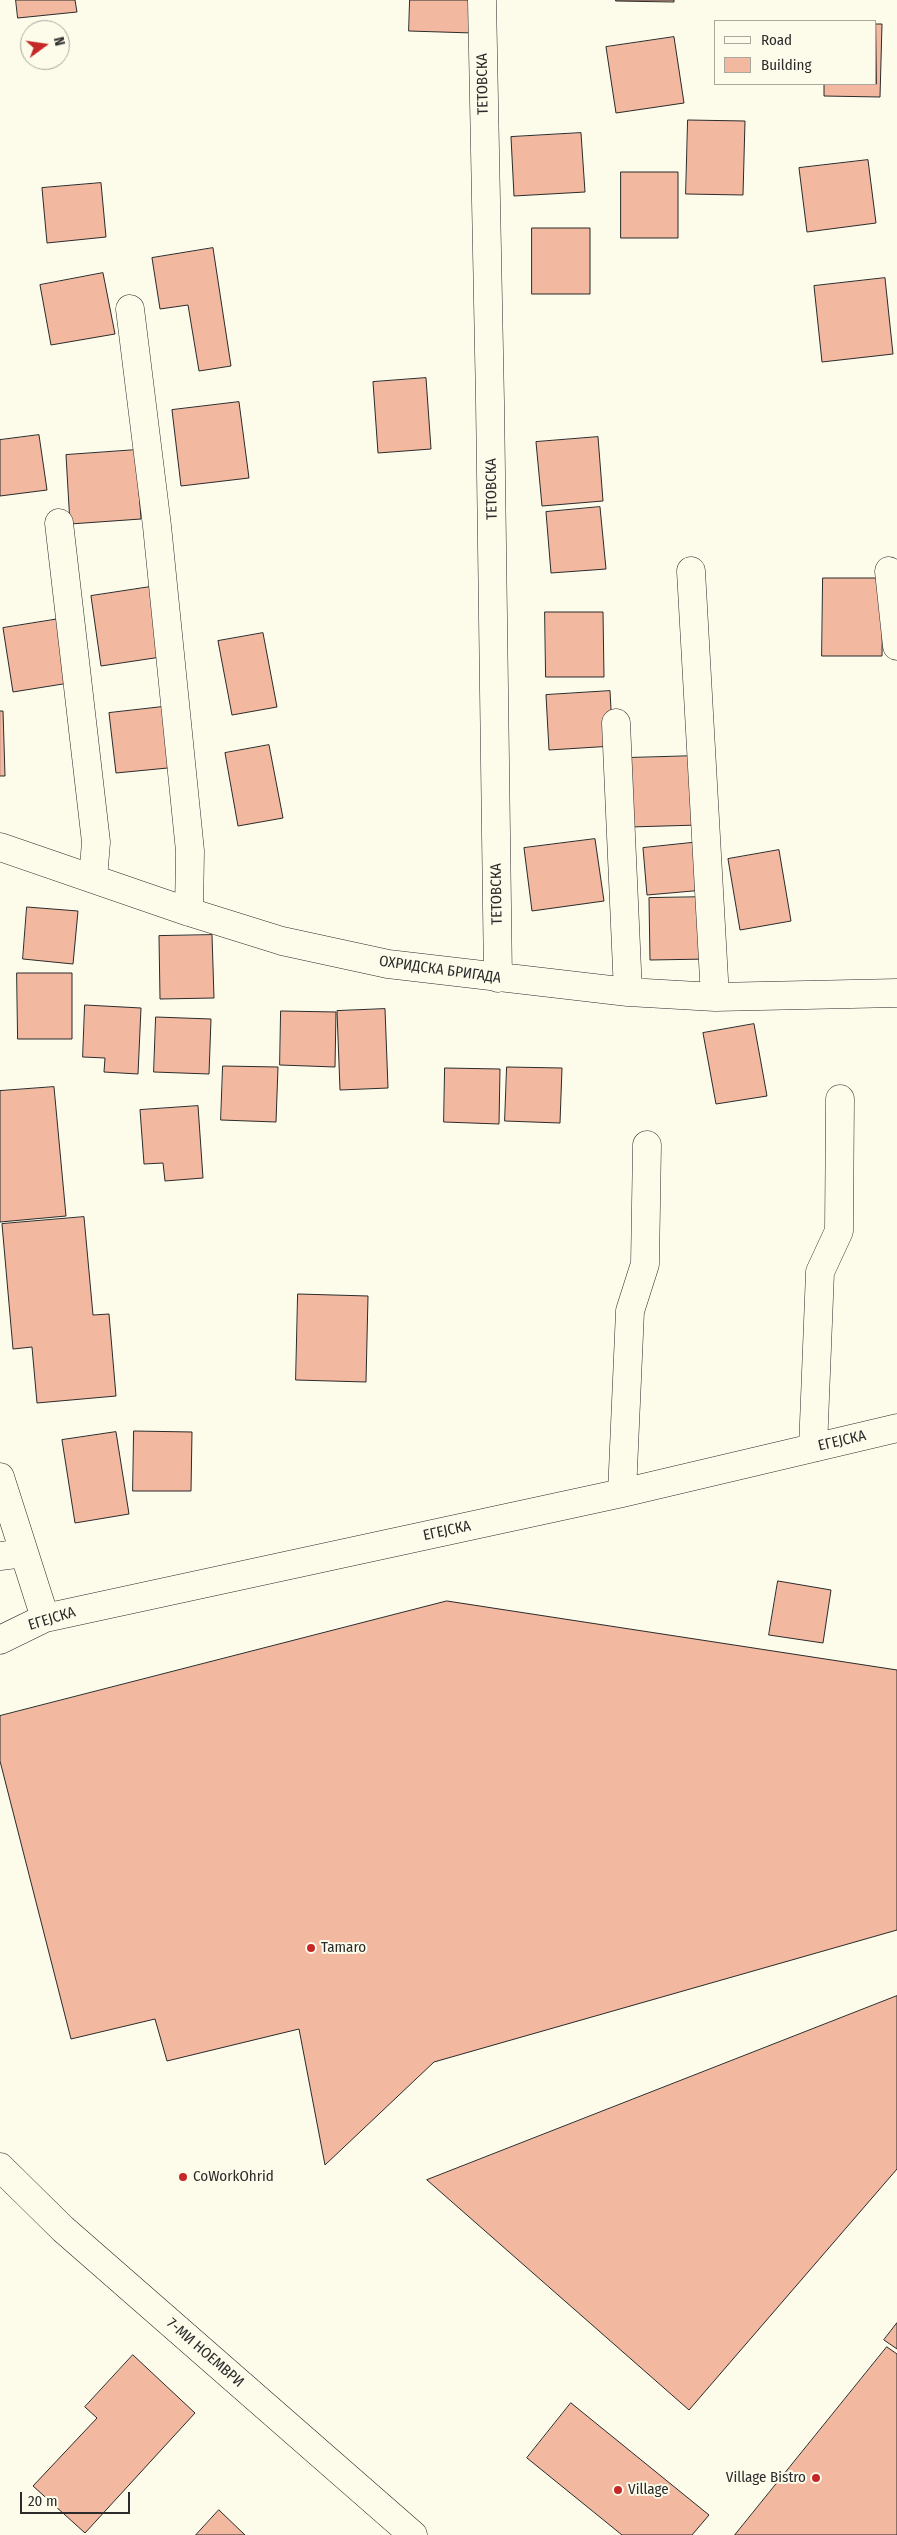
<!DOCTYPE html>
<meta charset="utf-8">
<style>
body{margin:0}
#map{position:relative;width:897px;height:2535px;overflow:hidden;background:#fdfbea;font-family:"Fira Sans Condensed",sans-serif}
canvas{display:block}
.legend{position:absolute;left:714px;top:20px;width:162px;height:65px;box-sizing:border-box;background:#fdfbea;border:1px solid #a9a89e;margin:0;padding:6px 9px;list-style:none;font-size:15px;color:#2b2b2b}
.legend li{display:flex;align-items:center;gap:10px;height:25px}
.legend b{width:25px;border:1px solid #a9a89e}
.north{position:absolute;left:20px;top:20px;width:50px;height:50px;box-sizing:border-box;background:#fdfbea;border:1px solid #a9a89e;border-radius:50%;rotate:76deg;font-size:14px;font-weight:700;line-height:20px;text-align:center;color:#2b2b2b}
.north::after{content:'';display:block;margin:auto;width:18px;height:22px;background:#c62828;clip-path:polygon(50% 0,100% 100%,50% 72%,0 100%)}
.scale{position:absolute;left:20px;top:2492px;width:110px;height:22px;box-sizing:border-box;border:2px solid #2b2b2b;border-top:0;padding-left:6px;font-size:15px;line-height:18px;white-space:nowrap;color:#2b2b2b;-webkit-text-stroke:4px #fdfbea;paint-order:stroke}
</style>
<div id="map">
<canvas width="897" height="2535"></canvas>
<ul class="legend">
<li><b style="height:6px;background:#fdfbea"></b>Road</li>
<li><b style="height:14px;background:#f2b8a0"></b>Building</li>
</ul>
<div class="north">N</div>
<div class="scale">20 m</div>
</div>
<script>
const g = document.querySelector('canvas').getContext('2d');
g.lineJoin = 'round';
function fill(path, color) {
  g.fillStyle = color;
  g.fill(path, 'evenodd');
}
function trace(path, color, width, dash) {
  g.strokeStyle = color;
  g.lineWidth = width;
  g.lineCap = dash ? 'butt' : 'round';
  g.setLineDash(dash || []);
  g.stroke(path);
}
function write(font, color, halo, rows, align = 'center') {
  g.font = font + ' "Fira Sans Condensed",sans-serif';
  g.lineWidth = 4;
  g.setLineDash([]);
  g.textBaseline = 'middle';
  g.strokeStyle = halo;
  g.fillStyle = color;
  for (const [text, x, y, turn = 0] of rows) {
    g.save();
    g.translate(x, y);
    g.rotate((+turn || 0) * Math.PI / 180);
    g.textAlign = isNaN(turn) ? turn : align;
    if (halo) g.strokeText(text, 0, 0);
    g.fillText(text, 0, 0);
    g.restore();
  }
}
const building = new Path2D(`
 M16 0H75L77 12 18 18Z
 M410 0H474L473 33 409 31Z
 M616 0H674V2L616 1Z
 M876 24H882L880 97 824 96V84H876Z
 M674 37 684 103 616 113 606 47Z
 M688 120 745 121 743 195 686 194Z
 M581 133 585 192 514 196 511 137Z
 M868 160 876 223 807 232 799 168Z
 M621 172H678V238H621Z
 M101 183 106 237 47 243 42 188Z
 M532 228H590V294H532Z
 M213 248 231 366 199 371 188 305 160 309 152 258Z
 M103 273 115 334 51 345 40 285Z
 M885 278 893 354 822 362 814 286Z
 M426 378 431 449 378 453 373 382Z
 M239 402 249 478 181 486 172 410Z
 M39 435 47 490 0 496V440Z
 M598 437 603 501 542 506 536 442Z
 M136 450 141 519 70 524 66 455Z
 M600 507 606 569 551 573 546 512Z
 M823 578H883L882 656H822Z
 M150 587 161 657 101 666 91 596Z
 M545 612H603L604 677H546Z
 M59 619 69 683 13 692 3 628Z
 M263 633 277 707 232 715 218 641Z
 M610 691 613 746 549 750 546 695Z
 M171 706 178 767 116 773 109 713Z
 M0 711H3L5 776H0Z
 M269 745 283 818 238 826 225 753Z
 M696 756 699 825 629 827 626 758Z
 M595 839 604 901 532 911 524 848Z
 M700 842 704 890 647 895 643 848Z
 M779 850 791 921 740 930 728 859Z
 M708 897 709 959 650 960 649 898Z
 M27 907 78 911 73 964 23 959Z
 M212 935 214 998 160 999 159 936Z
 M17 973H72V1039H18Z
 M85 1005 141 1008 138 1074 104 1072 105 1058 83 1057Z
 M385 1009 388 1088 340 1090 337 1011Z
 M281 1011 336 1012 335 1067 280 1065Z
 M156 1017 211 1019 209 1074 154 1072Z
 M754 1024 767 1096 716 1104 703 1033Z
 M223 1066 278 1067 276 1122 221 1120Z
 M507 1067 562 1068 560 1123 505 1121Z
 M445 1068 500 1069 499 1124 444 1122Z
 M54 1087 66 1216 0 1222V1091Z
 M198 1106 203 1178 165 1181 163 1163 144 1164 140 1110Z
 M84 1217 93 1315 109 1314 116 1396 37 1403 32 1347 13 1349 2 1224Z
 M298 1294 368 1296 366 1382 296 1380Z
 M134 1431 192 1432 191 1491H133Z
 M116 1432 129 1514 75 1523 62 1440Z
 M778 1581 831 1590 823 1643 769 1635Z
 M447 1601 897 1670V1930L434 2062 325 2165 299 2029 167 2061 155 2019 71 2039 0 1761V1716Z
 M897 1996V2169L689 2410 427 2180Z
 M897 2323V2349L884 2340Z
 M887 2347 897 2354V2535H735Z
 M133 2355 195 2413 85 2533 33 2486 97 2418 85 2407Z
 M571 2403 709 2515 692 2535H622L527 2458Z
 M219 2510 245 2535H196Z`);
fill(building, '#f2b8a0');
trace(building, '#2b2b2b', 1);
const minor = new Path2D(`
 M482 0 490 401 498 978
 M130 309 157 526 190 851 189 912
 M59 523 96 842 93 879
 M691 571 715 997
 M889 571 897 646
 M616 723 628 992
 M0 847 189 912 282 941 388 964 628 992 715 997 897 993
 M813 1448 820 1272 839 1231 840 1099
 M0 1477 45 1618
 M622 1493 630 1311 645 1264 647 1145
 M0 1556 24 1553
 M0 1640 45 1618 622 1493 897 1428
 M0 2167 63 2229 413 2535`);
trace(minor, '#2b2b2b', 29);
trace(minor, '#fdfbea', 28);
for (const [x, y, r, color] of [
 [311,1948,5,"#c62828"],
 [183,2177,5,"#c62828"],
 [816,2478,5,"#c62828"],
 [618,2490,5,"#c62828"]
]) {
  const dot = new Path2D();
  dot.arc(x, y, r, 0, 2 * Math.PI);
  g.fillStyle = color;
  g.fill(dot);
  trace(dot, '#fdfbea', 2);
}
write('15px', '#2b2b2b', '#fdfbea', [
 ["ТЕТОВСКА",483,84,-91],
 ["ТЕТОВСКА",492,489,-91],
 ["ТЕТОВСКА",497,894,-91],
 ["ОХРИДСКА БРИГАДА",440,970,8],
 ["ЕГЕЈСКА",842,1441,-13],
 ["ЕГЕЈСКА",447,1531,-12],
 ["ЕГЕЈСКА",52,1619,-17],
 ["7-МИ НОЕМВРИ",205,2353,41]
]);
write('15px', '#2b2b2b', '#fdfbea', [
 ["Tamaro",321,1948],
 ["CoWorkOhrid",193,2177],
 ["Village Bistro",806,2478,"right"],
 ["Village",628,2490]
], 'left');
</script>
